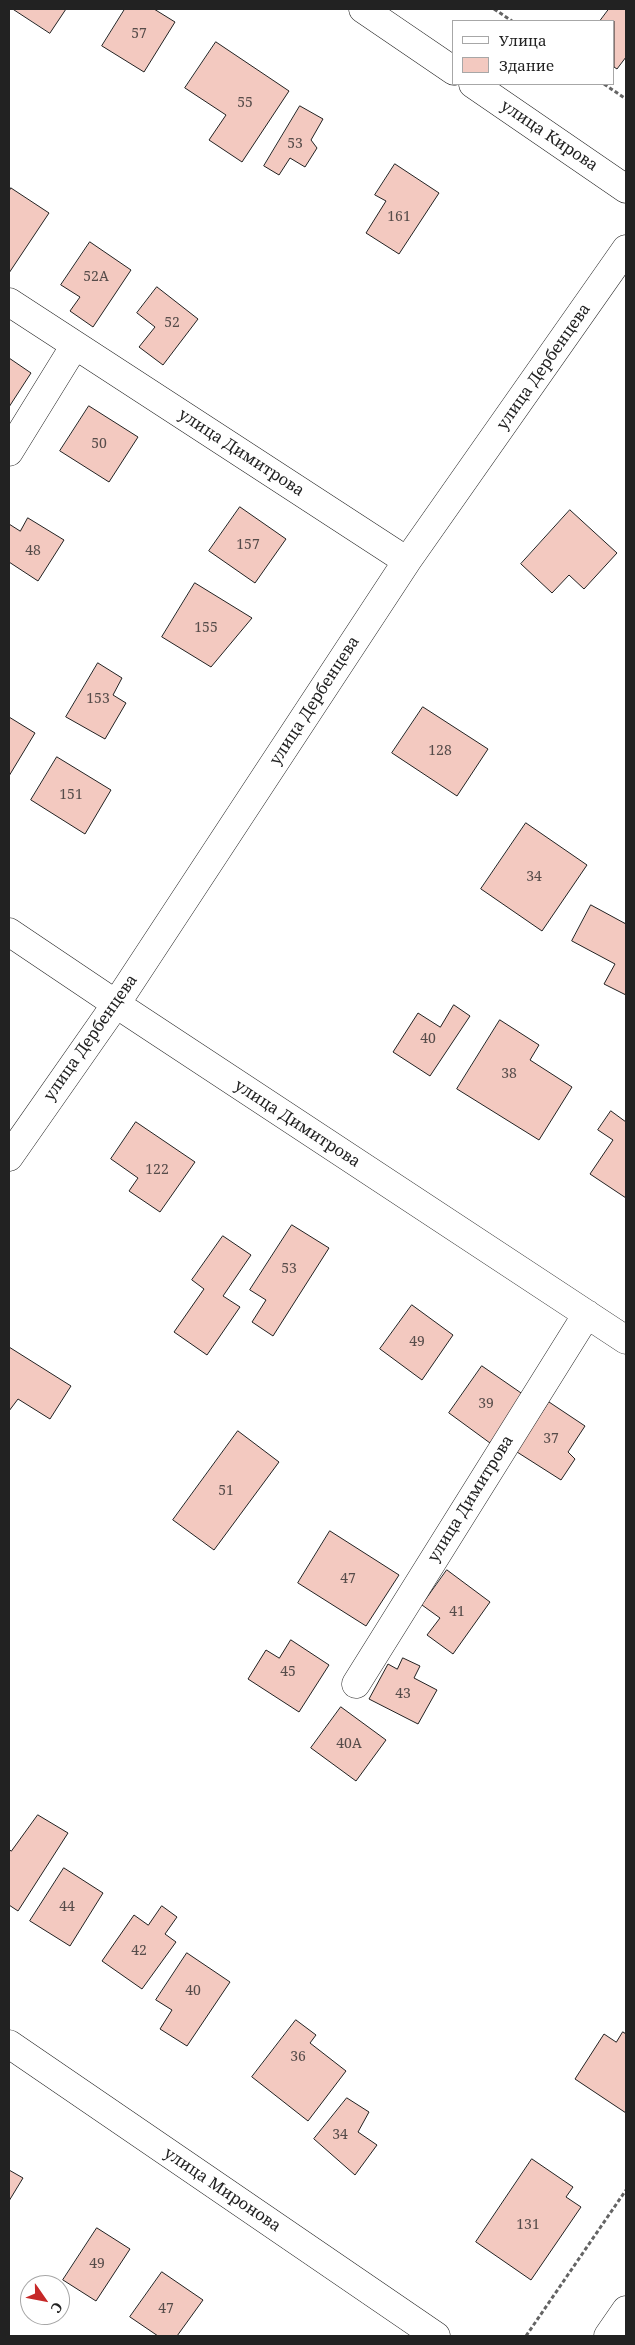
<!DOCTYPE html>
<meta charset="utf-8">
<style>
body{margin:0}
#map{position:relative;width:635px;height:2345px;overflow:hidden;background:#fff;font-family:"Noto Serif",serif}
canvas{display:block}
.frame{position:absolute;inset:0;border:10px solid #222;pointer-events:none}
.legend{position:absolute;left:452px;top:20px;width:162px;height:65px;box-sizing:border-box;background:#fff;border:1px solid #a7a7a7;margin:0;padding:6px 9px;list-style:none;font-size:15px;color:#222}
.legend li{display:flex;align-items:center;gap:10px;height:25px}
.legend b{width:25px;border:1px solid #a7a7a7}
.north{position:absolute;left:20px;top:2275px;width:50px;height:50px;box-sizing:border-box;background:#fff;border:1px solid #a7a7a7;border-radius:50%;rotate:123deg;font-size:14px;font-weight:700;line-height:20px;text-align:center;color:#222}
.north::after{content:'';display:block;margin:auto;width:18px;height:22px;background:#c62828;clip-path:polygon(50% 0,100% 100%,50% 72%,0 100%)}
</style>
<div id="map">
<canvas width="635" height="2345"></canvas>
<div class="frame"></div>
<ul class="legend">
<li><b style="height:6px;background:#fff"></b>Улица</li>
<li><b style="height:14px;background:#f3c9c0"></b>Здание</li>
</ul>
<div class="north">С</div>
</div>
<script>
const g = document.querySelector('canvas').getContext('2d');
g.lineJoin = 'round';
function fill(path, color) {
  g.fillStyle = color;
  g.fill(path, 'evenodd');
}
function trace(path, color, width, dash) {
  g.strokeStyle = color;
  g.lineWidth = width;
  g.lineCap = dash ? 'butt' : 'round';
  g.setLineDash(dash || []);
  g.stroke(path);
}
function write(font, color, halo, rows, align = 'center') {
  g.font = font + ' "Noto Serif",serif';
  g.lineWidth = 4;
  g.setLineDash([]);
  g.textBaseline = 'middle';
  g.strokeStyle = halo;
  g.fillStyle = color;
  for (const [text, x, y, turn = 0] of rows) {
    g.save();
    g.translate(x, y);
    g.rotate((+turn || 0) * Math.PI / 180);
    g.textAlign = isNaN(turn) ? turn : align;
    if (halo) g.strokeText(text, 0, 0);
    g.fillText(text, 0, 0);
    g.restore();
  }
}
const building = new Path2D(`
 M13 9H66L50 33Z
 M125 9H154L175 22 144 72 102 46Z
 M609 9H626V57L617 69 614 67V21H600Z
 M216 42 289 91 242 162 209 140 226 115 185 88Z
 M300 106 323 119 311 140 317 148 305 167 290 158 279 175 264 166Z
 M395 164 439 193 399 254 366 233 386 201 375 195Z
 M11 188 49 213 9 273V192Z
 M90 242 131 270 93 327 70 311 80 297 61 285Z
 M157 287 198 319 163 365 139 347 155 327 137 313Z
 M9 358 31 373 9 407Z
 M89 406 138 437 109 482 60 451Z
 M240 507 286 539 255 583 209 551Z
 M570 510 617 553 584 589 569 575 552 593 521 564Z
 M28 518 64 540 38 581 9 562V524L20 531Z
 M195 583 252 618 211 667 162 637Z
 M98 663 122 678 113 695 126 703 105 739 66 717Z
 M423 707 488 749 457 796 392 753Z
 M9 717 35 733 9 776Z
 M57 757 111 790 85 834 31 800Z
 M526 823 587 865 542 931 481 889Z
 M591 905 626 924V995L604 984 615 964 572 941Z
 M454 1005 470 1016 430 1076 393 1052 418 1013 440 1027Z
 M500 1020 539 1045 530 1060 572 1087 539 1140 457 1089Z
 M611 1111 626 1122V1198L590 1174 613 1140 598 1130Z
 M136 1122 195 1162 160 1212 129 1191 138 1178 111 1159Z
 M292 1225 329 1248 273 1336 252 1322 266 1300 250 1290Z
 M223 1236 251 1255 223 1296 240 1307 207 1355 174 1332 204 1289 192 1280Z
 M412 1305 453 1335 422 1380 380 1349Z
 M9 1347 71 1386 50 1419 18 1399 9 1411Z
 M482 1366 524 1395 490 1443 449 1413Z
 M549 1402 585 1426 568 1452 575 1459 561 1480 517 1452Z
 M238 1431 279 1462 214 1550 173 1520Z
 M330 1531 399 1575 366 1626 298 1583Z
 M447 1570 490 1602 453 1654 427 1635 440 1618 422 1605Z
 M291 1640 329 1665 299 1712 248 1679 266 1650 279 1658Z
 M403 1658 420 1666 414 1678 437 1690 418 1724 369 1699 388 1664 397 1669Z
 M341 1707 386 1740 356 1781 311 1748Z
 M38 1815 68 1833 18 1911 9 1905V1849L11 1851Z
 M64 1868 103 1893 70 1946 30 1921Z
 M162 1906 177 1917 165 1934 176 1942 142 1989 102 1961 134 1915 148 1925Z
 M187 1953 230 1982 187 2046 160 2029 172 2010 156 2000Z
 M296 2020 316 2035 310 2043 346 2071 308 2121 252 2077Z
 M623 2032 626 2034V2113L575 2079 604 2034 616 2042Z
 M347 2098 369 2112 358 2132 377 2145 355 2175 314 2139Z
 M532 2159 573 2187 566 2197 581 2207 531 2280 476 2242Z
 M9 2170 23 2178 9 2201Z
 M97 2228 130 2249 96 2301 63 2280Z
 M162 2272 203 2300 177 2336H158L130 2317Z`);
fill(building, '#f3c9c0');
trace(building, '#222', 1);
const street = new Path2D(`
 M9 302 407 561
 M9 452 75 345
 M9 932 116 1004 626 1340
 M9 1157 116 1004 407 561 626 249
 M356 1684 587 1314
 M9 2044 436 2336`);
const secondary = new Path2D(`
 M363 9 454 71
 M473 84 626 189
 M608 2336 626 2310`);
trace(street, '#222', 29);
trace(secondary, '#222', 29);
trace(new Path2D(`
 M494 9 512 21
 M604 84 626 99
 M526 2336 626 2190`), '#646464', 3, [4, 2.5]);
trace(street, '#fff', 28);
trace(secondary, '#fff', 28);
write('14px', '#564c4a', null, [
 ["57",139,34],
 ["55",245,103],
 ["53",295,144],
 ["161",399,217],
 ["52А",96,277],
 ["52",172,323],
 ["50",99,444],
 ["157",248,545],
 ["48",33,551],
 ["155",206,628],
 ["153",98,699],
 ["128",440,751],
 ["151",71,795],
 ["34",534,877],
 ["40",428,1039],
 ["38",509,1074],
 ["122",157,1170],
 ["53",289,1269],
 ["49",417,1342],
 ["39",486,1404],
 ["37",551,1439],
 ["51",226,1491],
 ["47",348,1579],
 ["41",457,1612],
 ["45",288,1672],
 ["43",403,1694],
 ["40А",349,1744],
 ["44",67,1907],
 ["42",139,1951],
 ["40",193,1991],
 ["36",298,2057],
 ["34",340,2135],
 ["131",528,2225],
 ["49",97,2264],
 ["47",166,2309]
]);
write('16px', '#222', '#fff', [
 ["улица Кирова",549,136,34],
 ["улица Дербенцева",544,367,-55],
 ["улица Димитрова",241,453,33],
 ["улица Дербенцева",315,701,-57],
 ["улица Дербенцева",91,1038,-55],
 ["улица Димитрова",297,1124,33],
 ["улица Димитрова",471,1499,-58],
 ["улица Миронова",222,2190,34]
]);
</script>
